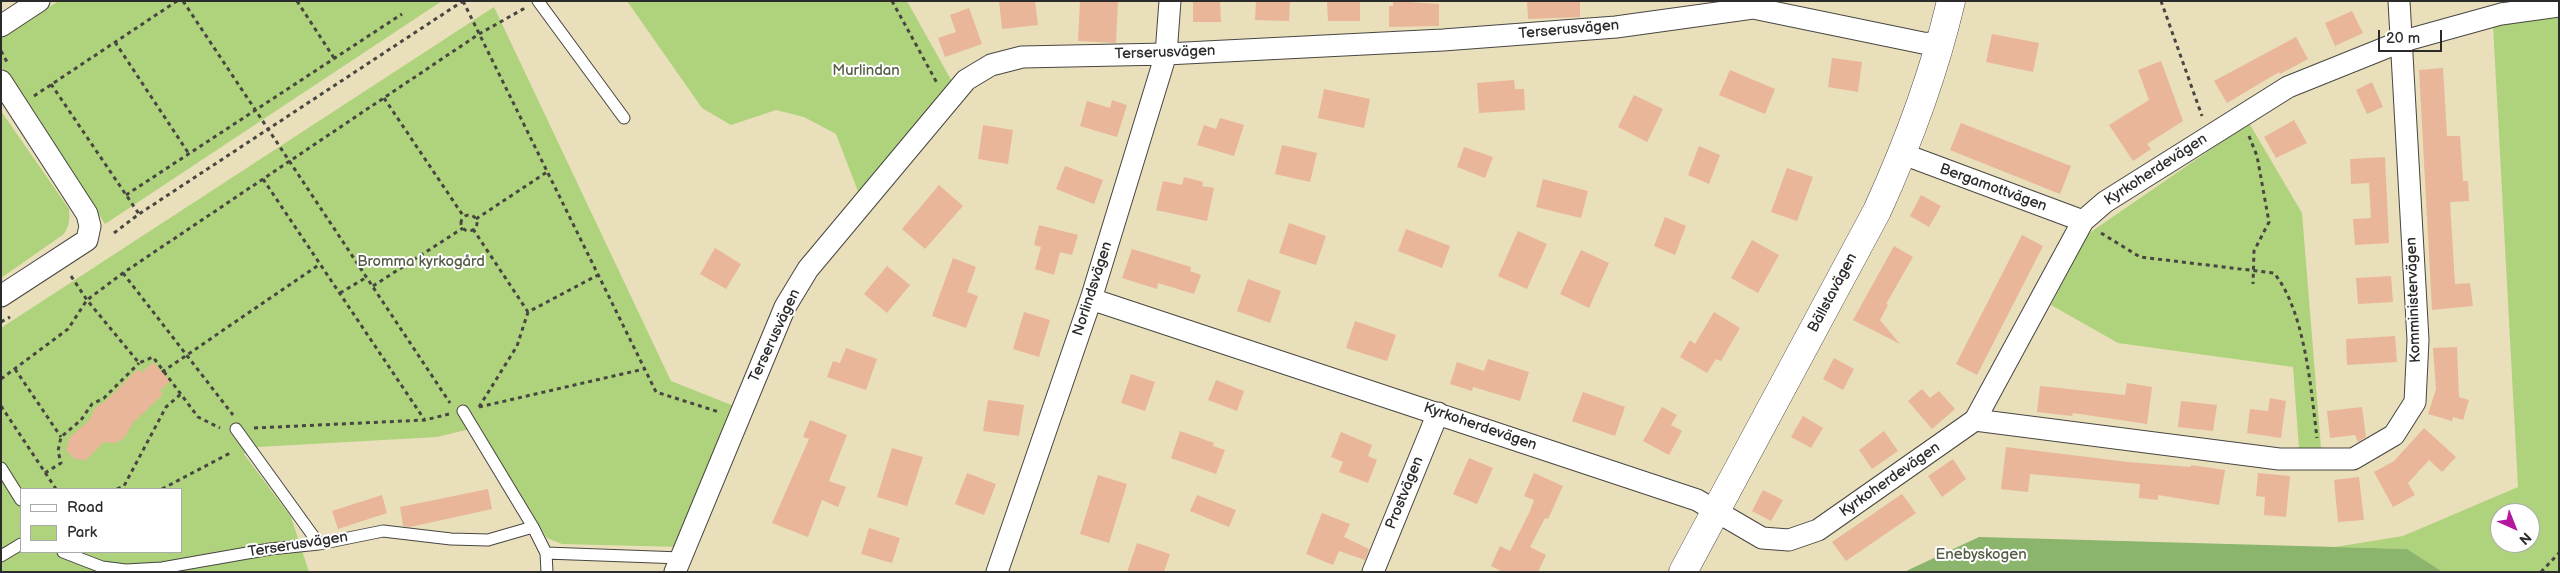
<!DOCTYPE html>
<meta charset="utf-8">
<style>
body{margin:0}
#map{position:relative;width:2560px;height:573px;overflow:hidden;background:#e9dfbb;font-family:"Balsamiq Sans",sans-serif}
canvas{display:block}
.frame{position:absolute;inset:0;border:2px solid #2b2b2b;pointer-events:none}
.legend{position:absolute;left:20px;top:488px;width:162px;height:65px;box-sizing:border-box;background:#fff;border:1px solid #aaa;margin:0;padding:6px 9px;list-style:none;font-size:15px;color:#2b2b2b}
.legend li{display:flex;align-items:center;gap:10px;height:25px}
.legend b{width:25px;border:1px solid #aaa}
.north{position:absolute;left:2490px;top:503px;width:50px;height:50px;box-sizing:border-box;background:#fff;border:1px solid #aaa;border-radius:50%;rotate:136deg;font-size:14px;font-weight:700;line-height:20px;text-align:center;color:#2b2b2b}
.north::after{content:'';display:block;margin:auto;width:18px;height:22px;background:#b5179e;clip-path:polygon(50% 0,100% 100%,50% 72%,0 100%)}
.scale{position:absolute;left:2378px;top:30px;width:64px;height:22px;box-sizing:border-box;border:2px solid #2b2b2b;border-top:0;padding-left:6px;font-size:15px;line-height:18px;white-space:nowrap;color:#2b2b2b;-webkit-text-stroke:4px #fff;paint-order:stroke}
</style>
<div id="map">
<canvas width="2560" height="573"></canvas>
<div class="frame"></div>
<ul class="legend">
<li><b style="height:6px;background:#fff"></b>Road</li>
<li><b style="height:14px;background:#afd37c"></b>Park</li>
</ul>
<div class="north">N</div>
<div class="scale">20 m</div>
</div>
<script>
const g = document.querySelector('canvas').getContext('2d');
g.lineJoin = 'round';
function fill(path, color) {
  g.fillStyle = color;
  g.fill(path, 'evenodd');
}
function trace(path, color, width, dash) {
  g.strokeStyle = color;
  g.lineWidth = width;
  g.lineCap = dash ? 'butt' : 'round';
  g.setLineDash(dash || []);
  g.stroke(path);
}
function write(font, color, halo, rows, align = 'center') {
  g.font = font + ' "Balsamiq Sans",sans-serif';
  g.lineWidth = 4;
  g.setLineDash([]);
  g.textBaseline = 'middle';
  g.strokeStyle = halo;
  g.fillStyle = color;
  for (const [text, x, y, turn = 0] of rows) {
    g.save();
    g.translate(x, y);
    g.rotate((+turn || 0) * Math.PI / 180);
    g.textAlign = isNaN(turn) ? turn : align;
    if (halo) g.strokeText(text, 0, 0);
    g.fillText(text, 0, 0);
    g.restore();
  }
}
fill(new Path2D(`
 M59 1H442L105 224 1 66V36Z
 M627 1H907L955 87 859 194 836 134 804 117 776 110 731 125 702 108Z
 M494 7 671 381 734 406 682 547 562 544 547 538 478 427 437 437 257 447 244 454 291 517 309 572H1V328ZM21 489H181V552H21Z
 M2559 12V572H2443L2407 549 2335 547 2403 536 2518 487 2493 25ZM2500 513H2530V543H2500Z
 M1 111 69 209C70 220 69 226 64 234L1 278Z
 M2249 123 2302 213 2321 448H2299L2293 367 2118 343 2051 305 2088 234Z`), '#afd37c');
fill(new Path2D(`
 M1979 537 2407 549 2443 572H1904Z`), '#8bb56c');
fill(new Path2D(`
 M999 1H1035L1038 25 1002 29Z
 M1080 1H1118L1116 43 1078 41Z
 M1193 1H1220L1221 22H1193Z
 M1256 1H1290L1289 21 1255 20Z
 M1327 1H1360V21H1328Z
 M1393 1 1439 4V26L1389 27V6H1393Z
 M1527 1H1580V17L1528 19Z
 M969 8 982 44 945 57 938 38 956 32 950 15Z
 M2352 11 2363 33 2335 46 2325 23Z
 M1992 34 2039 43 2033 72 1986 62Z
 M2296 37 2308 59 2280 74 2279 72 2227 103 2214 81Z
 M1832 58 1862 62 1858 92 1828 87Z
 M2161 61 2183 121 2147 144 2151 149 2133 161 2109 125 2149 100 2138 70Z
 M2443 68 2447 136H2460L2463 181H2468L2469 201 2450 202 2455 284 2470 283 2473 306 2432 310 2419 70Z
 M1730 70 1775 89 1765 114 1719 95Z
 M1514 80 1515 89H1524L1525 110 1479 113 1477 83Z
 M2372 82 2383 107 2367 114 2356 90Z
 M1324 89 1370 99 1364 128 1318 118Z
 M1634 95 1663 109 1647 142 1618 127Z
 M1112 100 1127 105 1117 137 1080 126 1087 101 1110 108Z
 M1220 118 1244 125 1234 156 1197 145 1204 125 1216 129Z
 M2294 120 2307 143 2276 158 2264 137Z
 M1961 123 2071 166 2060 194 1950 150Z
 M983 125 1013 130 1008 164 978 159Z
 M1282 145 1317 153 1310 182 1275 174Z
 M1699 146 1720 155 1709 184 1688 175Z
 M1464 147 1493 157 1485 178 1457 167Z
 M2385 157 2389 243 2355 245 2353 219 2371 218 2369 183 2351 184 2350 159Z
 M1065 166 1103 180 1094 204 1056 189Z
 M1787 168 1813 177 1797 221 1771 212Z
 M1184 177 1203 182 1202 186 1214 188 1207 221 1156 210 1163 181 1182 185Z
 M1543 179 1588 191 1581 218 1536 207Z
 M939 185 963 206 925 249 902 229Z
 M1921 195 1941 206 1929 227 1910 216Z
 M1665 217 1686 226 1675 255 1654 246Z
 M1289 223 1326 236 1316 265 1279 253Z
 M1039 225 1078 235 1072 255 1060 252 1054 275 1035 269 1041 247 1034 245Z
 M1406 229 1450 246 1442 268 1398 251Z
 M1518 231 1547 244 1527 289 1498 276Z
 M2022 235 2043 246 1977 375 1956 364Z
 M1752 240 1779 255 1758 293 1731 278Z
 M1894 246 1913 257 1886 304 1888 305 1880 320 1900 344 1853 320Z
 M715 248 741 264 726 289 700 274Z
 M1132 249 1191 267 1190 271 1201 275 1194 294 1158 283 1157 289 1122 278Z
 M1581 250 1609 263 1589 308 1560 294Z
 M953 258 976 267 967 292 978 296 966 328 932 316Z
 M887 266 910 285 887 313 864 294Z
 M2391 276 2393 302 2358 304 2356 278Z
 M1248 279 1281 291 1270 323 1237 311Z
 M1024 312 1050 320 1039 357 1013 349Z
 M1714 312 1740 328 1721 361 1716 359 1707 373 1680 357 1690 340 1695 344Z
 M1355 321 1396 335 1387 361 1346 348Z
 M2395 336 2397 362 2347 365 2346 339Z
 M2457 347 2459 397 2469 400 2463 420 2453 417 2452 421 2428 414 2436 389 2433 348Z
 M846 348 877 359 866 390 827 377 833 361 840 363Z
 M1834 358 1854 369 1843 390 1823 379Z
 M1488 359 1529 372 1520 401 1473 387 1472 391 1450 384 1457 362 1484 371Z
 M153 362 170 381 160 391 163 394 133 423 124 438 116 443 104 442 86 460 75 459 66 450 70 437 90 420 95 408 107 400 138 369 142 373Z
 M1131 374 1155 382 1145 411 1121 403Z
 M1216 380 1244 391 1237 411 1208 400Z
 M2127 383 2152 387 2147 424 2073 413 2072 416 2037 412 2040 386 2125 395Z
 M1922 389 1930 398 1939 391 1955 409 1932 429 1908 401Z
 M1583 392 1625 407 1615 436 1572 421Z
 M2270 398 2286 401 2281 438 2247 433 2250 409 2268 411Z
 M988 400 1024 405 1019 436 983 431Z
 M2181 401 2217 405 2213 431 2178 427Z
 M1662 407 1677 415 1671 425 1682 431 1669 455 1643 441Z
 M2362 407 2366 437 2358 442 2355 435 2330 438 2327 411Z
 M1803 416 1823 428 1811 448 1791 437Z
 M810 420 847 435 829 481 846 487 838 507 822 500 808 537 772 523 809 439 803 437Z
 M2424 428 2456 457 2442 472 2429 460 2408 483 2415 495 2393 507 2374 472 2394 461Z
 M1180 431 1214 443 1213 446 1225 450 1216 474 1171 458Z
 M1884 431 1898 451 1872 469 1859 450Z
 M1341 432 1372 445 1368 456 1377 460 1368 483 1339 472 1343 462 1331 457Z
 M2006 447 2128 462 2191 467V465L2225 470 2219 505 2158 495V500L2139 498 2140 484 2030 474 2028 492 2001 489Z
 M892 448 923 457 907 506 877 497Z
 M1469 458 1493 468 1477 504 1453 494Z
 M1953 459 1966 479 1942 497 1928 476Z
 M967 473 996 484 984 515 955 504Z
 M1534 473 1563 486 1548 519 1545 518 1530 547 1546 555 1538 572H1503L1491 566 1500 546 1510 551 1530 511 1534 500 1524 496Z
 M2258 473 2290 476 2286 517 2264 515 2265 497 2256 496Z
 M1098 475 1127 484 1109 543 1080 534Z
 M2359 477 2364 520 2338 522 2334 480Z
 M488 489 492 509 410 527 403 526 400 507Z
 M1763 490 1783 500 1771 521 1752 511Z
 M1902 494 1916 513 1846 561 1832 542Z
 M382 495 387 513 338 529 332 511Z
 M1197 495 1236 510 1229 527 1190 511Z
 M1322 513 1350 524 1344 537 1369 549 1365 560 1339 551 1333 565 1306 554Z
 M869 528 900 538 892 563 861 554Z
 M1137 543 1170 554 1164 572H1127Z`), '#e9b699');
const lane = new Path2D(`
 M538 1 624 118
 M463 411 533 527 546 553 547 572
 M236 429 319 544
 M1 468 21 500
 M63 552 102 567 126 570 162 568 270 549 319 544 383 531 451 539 488 540 533 527
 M546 553 681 558
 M1 556 21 544`);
const street = new Path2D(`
 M1 26 39 1
 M1 81 87 214 90 226 87 240 1 296
 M1903 154 2083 221
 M1091 299 1697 500 1762 538 1789 540 1818 530 1975 420 2083 221 2105 202 2288 87 2400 42 2501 14 2559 6
 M1975 420 2279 459H2353L2394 435 2415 402 2418 340 2399 1
 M675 572 785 307 808 269 966 80 991 65 1022 57 1166 54 1443 40 1616 27 1753 8 1923 43 1941 44
 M997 572 1091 299 1166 54 1170 1
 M1373 572 1438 413`);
const secondary = new Path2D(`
 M1683 572 1877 211C1908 143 1934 74 1951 1`);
trace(lane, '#484641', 13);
trace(street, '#484641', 23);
trace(secondary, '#484641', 29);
trace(new Path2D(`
 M183 1 450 403
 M297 1 334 58
 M463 1 656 392 719 412
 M892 1 937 83
 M2161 1 2202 116
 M115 42 189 154
 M1 51 7 62
 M51 84 139 214
 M34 96 177 1
 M384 98 464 217
 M2249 136 2257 156 2269 222 2254 251 2253 284
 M263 179 424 419
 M126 195 402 14
 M461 223a8 8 0 1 1 16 0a8 8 0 1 1-16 0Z
 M476 219 547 172
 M473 229 528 312
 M114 233 139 214 463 1
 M2101 233 2140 257 2274 273C2305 311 2311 389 2317 438
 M123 273 233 415
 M71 276 87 300 139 363 153 357 198 417 220 428
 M373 286 463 228
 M340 293 367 277
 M1 322 10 317
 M15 369 61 437
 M162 372 320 264
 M1 379 68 329 87 300 123 273 479 34 525 8
 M1 406 56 489
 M479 407 644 369
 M479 407 517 346 528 312 598 275
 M254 428 425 420 449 414
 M45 473 61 463 58 451 61 437 81 420 92 404 104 398 139 363
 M117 489 124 486 166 407 181 394
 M162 489 232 452
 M2541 572 2559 553`), '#484641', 3, [4, 4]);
trace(lane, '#fff', 11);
trace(street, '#fff', 21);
trace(secondary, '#fff', 28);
write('15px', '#2b2b2b', '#fff', [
 ["Terserusvägen",1569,30,-5],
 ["Terserusvägen",1165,53,-2],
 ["Kyrkoherdevägen",2156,170,-33],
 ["Bergamottvägen",1993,188,20],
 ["Norlindsvägen",1093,289,-72],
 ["Bällstavägen",1833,293,-62],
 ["Komministervägen",2414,300,-92],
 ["Terserusvägen",775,336,-65],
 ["Kyrkoherdevägen",1480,427,19],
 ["Kyrkoherdevägen",1890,480,-35],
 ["Prostvägen",1405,493,-68],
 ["Terserusvägen",298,545,-9]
]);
write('15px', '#535d43', '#fff', [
 ["Murlindan",866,71],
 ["Bromma kyrkogård",421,262],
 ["Enebyskogen",1981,555]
]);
</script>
